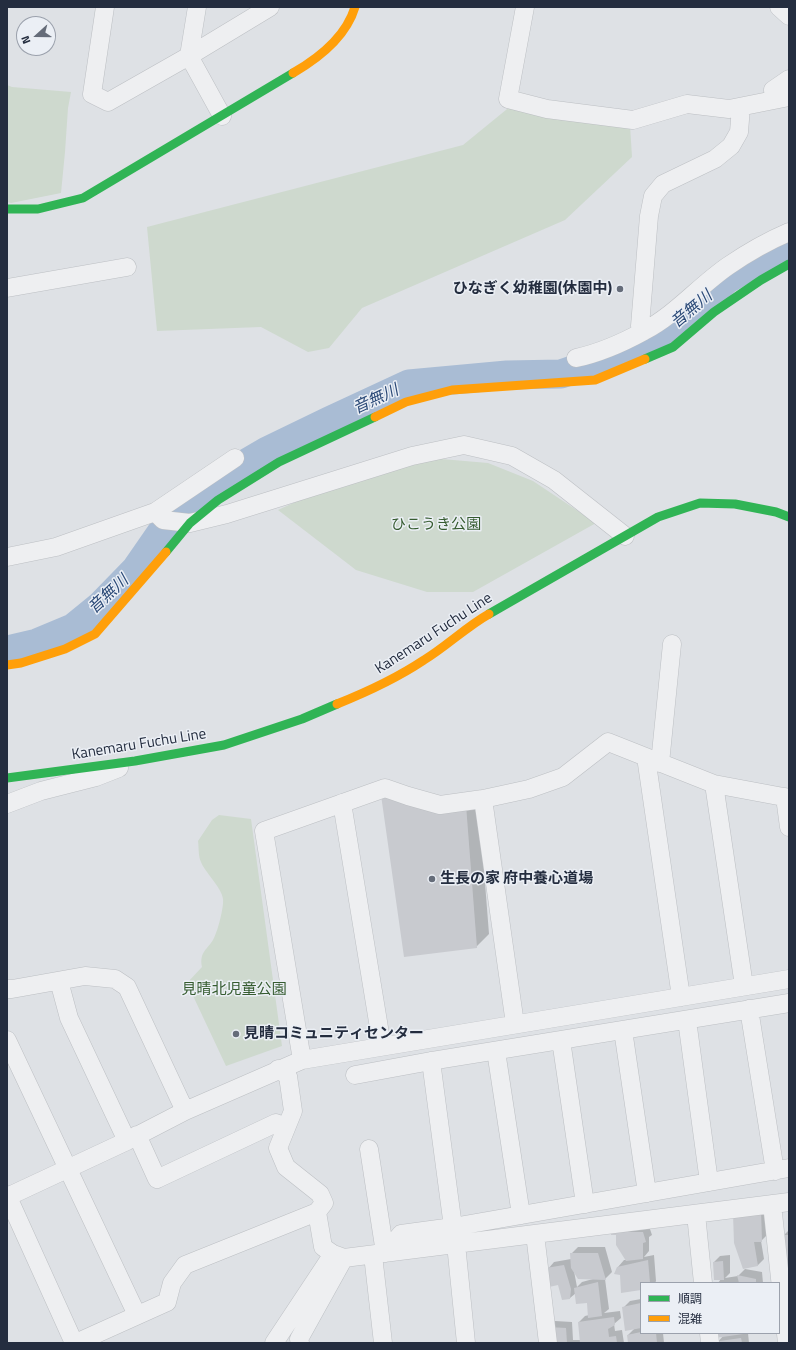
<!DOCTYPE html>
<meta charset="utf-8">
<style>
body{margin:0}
#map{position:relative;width:796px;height:1350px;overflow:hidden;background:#dee1e5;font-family:"Titillium Web","Noto Sans JP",sans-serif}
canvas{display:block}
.frame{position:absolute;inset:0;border:8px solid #242d3f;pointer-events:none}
.legend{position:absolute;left:640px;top:1282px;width:140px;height:52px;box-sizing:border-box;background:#ebeff5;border:1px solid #9ba1ac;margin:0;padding:5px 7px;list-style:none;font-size:12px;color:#242d3f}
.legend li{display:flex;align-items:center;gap:8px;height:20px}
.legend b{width:20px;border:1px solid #9ba1ac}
.north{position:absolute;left:16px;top:16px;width:40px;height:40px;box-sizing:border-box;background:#ebeff5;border:1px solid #9ba1ac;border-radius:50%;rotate:249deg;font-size:11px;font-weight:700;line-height:16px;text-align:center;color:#242d3f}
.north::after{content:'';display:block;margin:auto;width:14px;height:18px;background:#656c79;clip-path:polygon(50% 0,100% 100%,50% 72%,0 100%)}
</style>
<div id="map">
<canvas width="796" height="1350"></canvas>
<div class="frame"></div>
<ul class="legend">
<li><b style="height:5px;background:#30b455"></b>順調</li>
<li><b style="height:5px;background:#ff9f0a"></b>混雑</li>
</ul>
<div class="north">N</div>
</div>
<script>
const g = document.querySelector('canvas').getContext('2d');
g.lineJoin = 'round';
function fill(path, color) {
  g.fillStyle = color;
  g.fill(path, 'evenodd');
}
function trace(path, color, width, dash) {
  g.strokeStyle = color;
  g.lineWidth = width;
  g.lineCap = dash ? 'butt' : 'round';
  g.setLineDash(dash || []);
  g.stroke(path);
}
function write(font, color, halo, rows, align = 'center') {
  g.font = font + ' "Titillium Web","Noto Sans JP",sans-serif';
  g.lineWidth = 3;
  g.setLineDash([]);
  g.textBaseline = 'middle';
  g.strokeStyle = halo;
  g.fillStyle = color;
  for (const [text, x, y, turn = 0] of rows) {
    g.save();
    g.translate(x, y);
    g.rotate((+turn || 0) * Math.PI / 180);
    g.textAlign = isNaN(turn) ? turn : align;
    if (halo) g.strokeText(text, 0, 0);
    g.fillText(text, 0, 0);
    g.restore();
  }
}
fill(new Path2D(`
 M7 85 12 87 71 92 68 108 65 152 61 193 11 203 7 202Z
 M512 105 630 125 632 157 565 220 362 308 329 348 308 352 261 327 157 331 147 227 463 145Z
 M430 458 488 463 533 481 596 523 473 592H427L356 570 278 510 319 491Z
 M219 815 251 819 282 1046 226 1066 187 983 202 967C199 951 208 950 214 938 218 930 224 907 223 899 222 888 204 871 201 862 198 856 199 847 198 841L212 820Z`), '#ced9ce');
fill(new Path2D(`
 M478 793 489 934 476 947 438 797Z
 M767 1205 768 1234 761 1241 764 1259 757 1266 735 1243Z
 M649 1226 652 1235 649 1237V1251L644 1257 654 1255 656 1281 655 1283H641V1289L621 1275 618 1267 624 1260H627L617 1234H612Z
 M789 1230V1279L783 1236Z
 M578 1247H605L612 1272 605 1279 609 1309 604 1313 620 1311 621 1318 614 1324 615 1331 622 1330 624 1343H552L549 1327 555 1321 572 1322 573 1340H581L579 1322 585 1316 589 1315 588 1302 576 1293 570 1298 548 1269 554 1262 571 1259V1254ZM574 1271 593 1279 582 1282 577 1287Z
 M730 1255V1273L725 1278 738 1276 745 1269 762 1272 763 1283H718L721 1279 714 1262 720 1256Z
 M641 1299V1333H663L664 1343H629L628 1335 635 1328 624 1307 630 1301Z
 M715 1333H748L749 1343H717L723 1336Z
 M772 1342V1343H755Z`), '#0003');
trace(new Path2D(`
 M7 650 37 643 73 628 100 606 136 569 163 530 208 490 243 465 267 451 329 421 409 384 507 375 561 374 637 348 683 321 726 280 789 243`), '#a9bcd4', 29);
fill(new Path2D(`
 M381 795 466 805 477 948 404 957Z
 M761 1211 762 1242H754L758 1266 743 1269 734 1243 733 1214Z
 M611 1232H643L646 1242 643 1243V1259L626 1261 616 1245V1235H611Z
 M782 1235H789V1280Z
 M570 1253H598L606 1280 578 1279 571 1268Z
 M648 1260 650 1283H641V1290L621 1293 620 1275 614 1274 617 1267Z
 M723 1261 724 1280H714L713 1262Z
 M564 1265 571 1289 570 1299 562 1300 558 1285 549 1287 546 1268Z
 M737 1275 756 1279V1283H739Z
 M598 1282 602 1316 588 1318 587 1303 576 1304 574 1288Z
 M641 1303V1328L625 1331 622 1307Z
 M614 1317 615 1325 608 1329 609 1337 616 1336 617 1343H580L578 1322Z
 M548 1327 566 1328 567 1343H551Z
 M641 1332 656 1333 657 1343H628L627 1335Z
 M714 1333H743V1334L715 1338Z
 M741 1338 742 1343H713V1342Z`), '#c8cacf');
const street = new Path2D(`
 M105 7 92 94 108 102 189 56 270 7
 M197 7 189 56 222 116
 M525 7 508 99 547 109 633 120 687 104 729 109 789 97
 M779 7 789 16
 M774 100 773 90 789 79
 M7 288 127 267
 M644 331 640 326 649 216 653 196 663 184 715 159 731 146 739 132 741 107
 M576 358C599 353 624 342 644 331 675 315 699 286 728 266 747 253 768 241 789 232
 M155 512 163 520 190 523 227 514 412 456 464 445 512 456 554 480 625 536
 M7 557 56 547 155 512 235 458
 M646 757 681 997
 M660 763 672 644
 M714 784 744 986
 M785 797 789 827
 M483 799 515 1024
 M342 803 382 1046
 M7 804 41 791 96 777 119 768
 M59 981 69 1018 127 1141
 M7 989H12L85 976 115 979 127 987 185 1111
 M749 1009 775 1171
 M687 1020 709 1182
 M623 1030 647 1193
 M7 1040 137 1315
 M561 1040 585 1204
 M496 1051 521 1215
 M302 1060 264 831 385 788 408 796 440 805 483 799 529 789 563 777 608 742 714 784 789 798
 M431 1061 453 1227
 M355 1075 431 1061 789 1003
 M137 1135 157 1179 276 1123 286 1127
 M369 1149 385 1253
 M7 1195 74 1343
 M7 1197 127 1141 185 1111 302 1060 789 979
 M772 1204 787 1343
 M317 1212 323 1247 333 1254 344 1258 789 1202
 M696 1214 703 1283
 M535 1234 548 1343
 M456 1244 466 1343
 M385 1253 401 1234 453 1227 789 1168
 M373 1255 383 1343
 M709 1333 710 1343
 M76 1343 167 1302 172 1283 185 1265 317 1212 324 1203 320 1194 286 1167 278 1148 293 1111 288 1076 278 1069
 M274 1343 333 1254
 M300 1343 299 1339 344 1258`);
trace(street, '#bcbfc3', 19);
trace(street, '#eeeff1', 18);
trace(new Path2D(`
 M7 209H38L83 198 293 73
 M645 359 673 347 714 312 761 280 789 264
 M166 552 190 523 218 500 279 462 375 417
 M489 614 658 517 700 503 735 504 776 512 789 517
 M7 778 135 761 224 745 302 719 337 704`), '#30b455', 9);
trace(new Path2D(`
 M293 73C319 58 346 37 355 7
 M375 417 406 402 452 390 595 380 645 359
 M7 665 21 663 65 649 95 634 166 552
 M337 704C367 692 397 678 424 660 447 646 466 627 489 614`), '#ff9f0a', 9);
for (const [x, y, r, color] of [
 [620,289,4,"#656c79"],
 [432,879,4,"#656c79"],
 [236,1034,4,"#656c79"]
]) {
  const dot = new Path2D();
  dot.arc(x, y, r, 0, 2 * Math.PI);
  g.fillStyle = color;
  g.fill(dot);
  trace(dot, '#ebeff5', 1.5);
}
write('bold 15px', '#242d3f', '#ebeff5', [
 ["ひなぎく幼稚園(休園中)",612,289,"right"],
 ["生長の家 府中養心道場",440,879],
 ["見晴コミュニティセンター",244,1034]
], 'left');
write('15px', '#365c30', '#ebeff5', [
 ["ひこうき公園",436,525],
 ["見晴北児童公園",234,990]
]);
write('15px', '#242d3f', '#ebeff5', [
 ["Kanemaru Fuchu Line",434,634,-33],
 ["Kanemaru Fuchu Line",139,745,-9]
]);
write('italic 16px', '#2a4977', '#ebeff5', [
 ["音無川",692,310,-40],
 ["音無川",376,400,-25],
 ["音無川",109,595,-43]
]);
</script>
